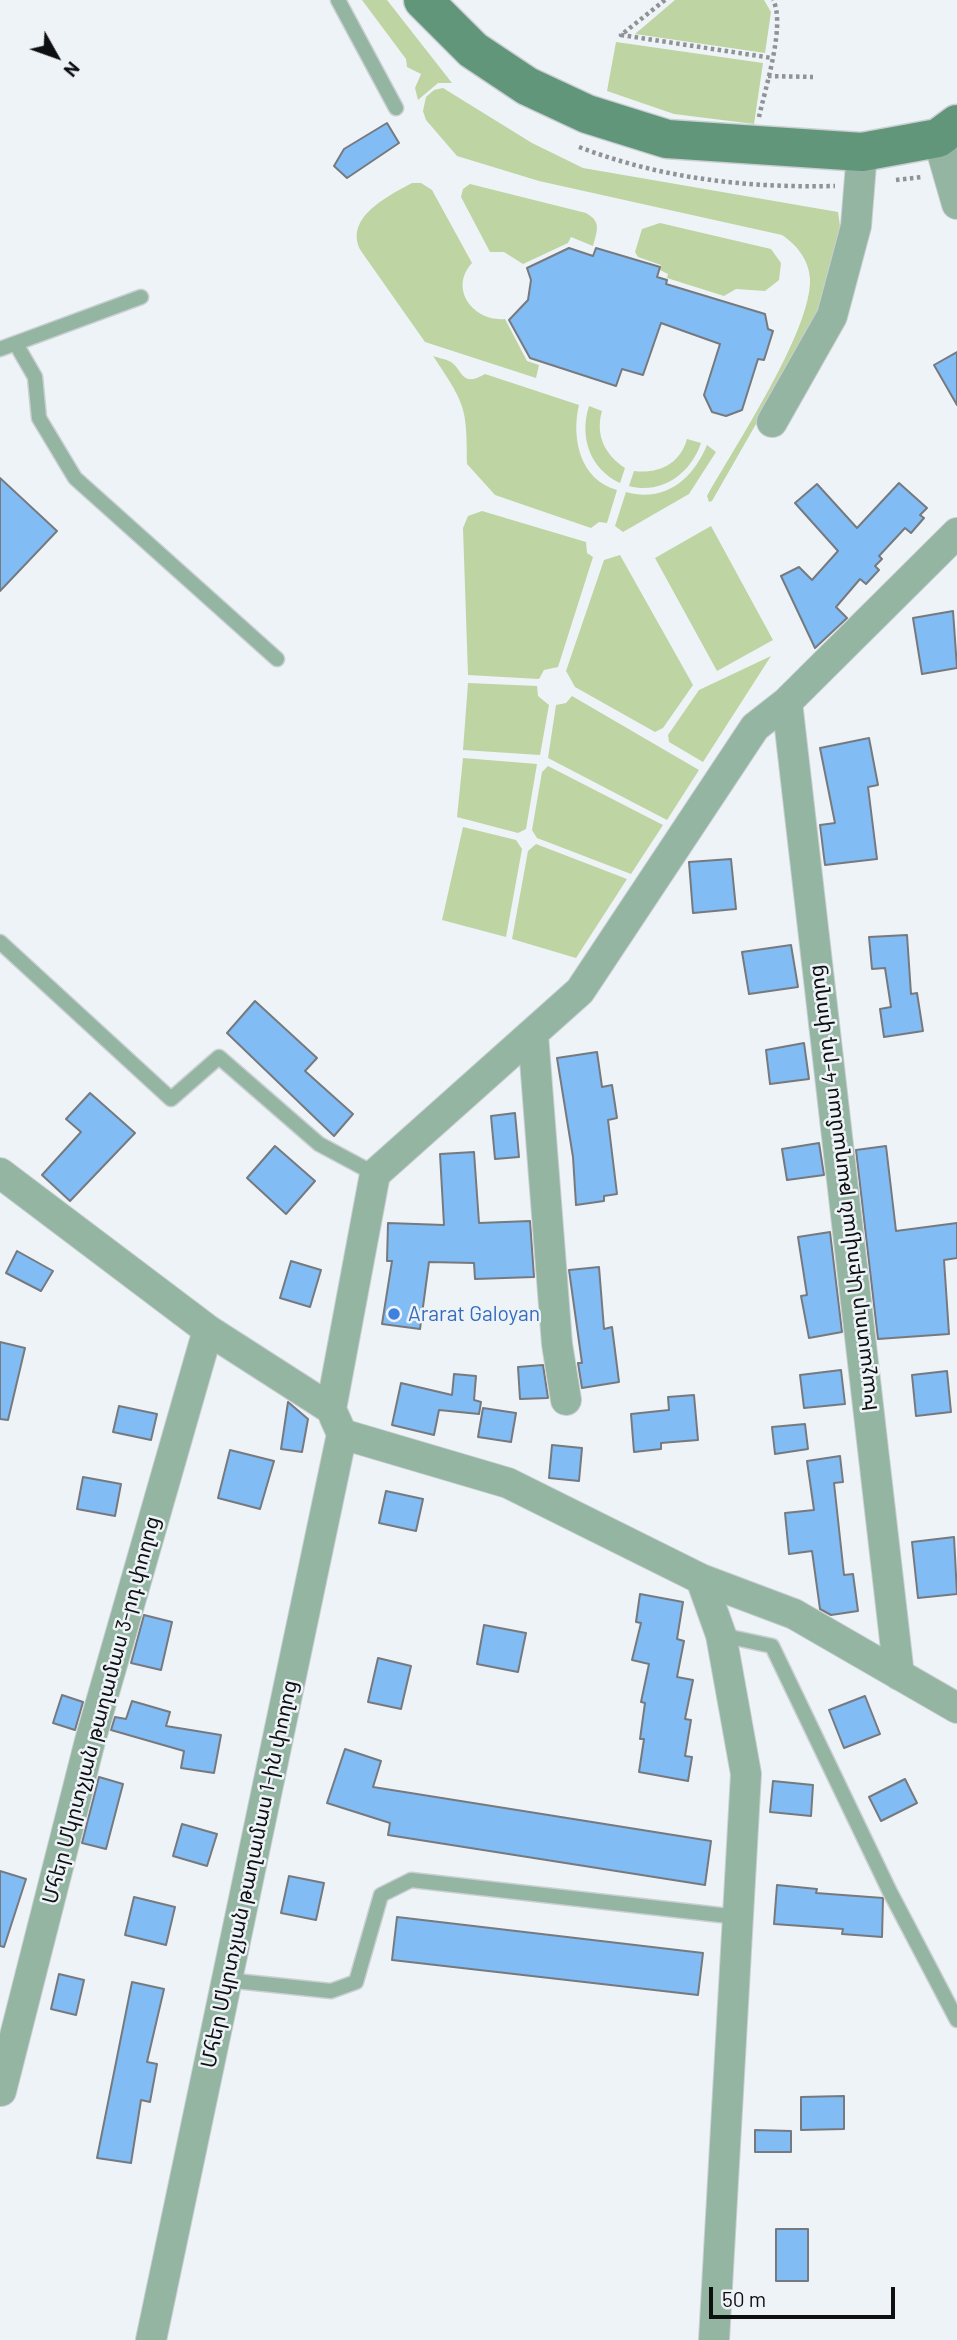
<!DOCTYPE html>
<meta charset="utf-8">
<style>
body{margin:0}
#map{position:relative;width:957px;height:2340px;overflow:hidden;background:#eef3f7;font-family:Barlow,sans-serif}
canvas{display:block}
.north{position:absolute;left:21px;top:21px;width:70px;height:70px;-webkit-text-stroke:5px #eef3f7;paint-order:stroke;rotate:130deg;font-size:19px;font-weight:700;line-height:28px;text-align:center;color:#0e0f11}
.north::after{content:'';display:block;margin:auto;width:24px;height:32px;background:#0e0f11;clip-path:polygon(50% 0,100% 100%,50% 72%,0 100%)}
.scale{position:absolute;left:709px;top:2287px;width:186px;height:32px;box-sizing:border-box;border:4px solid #0e0f11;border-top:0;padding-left:9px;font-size:21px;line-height:24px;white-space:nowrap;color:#0e0f11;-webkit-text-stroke:5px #eef3f7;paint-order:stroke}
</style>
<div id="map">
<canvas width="957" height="2340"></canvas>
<div class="north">N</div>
<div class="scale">50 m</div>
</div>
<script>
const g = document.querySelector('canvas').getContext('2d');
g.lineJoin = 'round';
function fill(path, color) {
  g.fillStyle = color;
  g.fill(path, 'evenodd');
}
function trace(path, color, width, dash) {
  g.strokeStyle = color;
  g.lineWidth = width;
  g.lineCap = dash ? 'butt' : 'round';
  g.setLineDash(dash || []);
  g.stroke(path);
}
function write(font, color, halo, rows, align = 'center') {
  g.font = font + ' Barlow,"Noto Sans Armenian",sans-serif';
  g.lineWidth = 5;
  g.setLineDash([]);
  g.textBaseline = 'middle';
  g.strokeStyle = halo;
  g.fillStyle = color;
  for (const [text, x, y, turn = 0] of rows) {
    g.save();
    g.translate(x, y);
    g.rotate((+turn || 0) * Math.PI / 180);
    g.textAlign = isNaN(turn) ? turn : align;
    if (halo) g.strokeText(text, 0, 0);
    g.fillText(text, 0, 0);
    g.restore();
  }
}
fill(new Path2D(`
 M362 0H387L452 83H438L418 100 415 88 421 74 407 67 406 59Z
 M675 0H764L771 12 765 53 635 34Z
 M616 42 763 63 754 124 674 114 607 91Z
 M443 88 532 143 583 168 838 212 840 226 819 314 712 501 709 502 707 496C734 448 812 330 810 279 809 260 797 245 782 235L539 181 457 156 426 120 423 111 426 97 434 90Z
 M412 183H421L432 190 472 263C448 289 474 322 505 319L527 361 539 365 536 378 425 342 361 251C343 218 388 196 412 183Z
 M470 184 586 213C602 222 597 231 593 246L571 237 568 243 523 264 504 252H490L461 197 463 189Z
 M660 223 771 249 781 263 779 280 765 291 736 289 724 296 667 278 668 274 660 270 661 265 638 257 635 252 642 229Z
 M433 356C438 358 446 359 451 362 463 370 461 388 485 374L579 405C571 438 580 480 617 490L607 523 599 522 591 528 495 495 467 464C467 406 465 404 433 356Z
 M589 406 602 411C595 435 605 455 625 468L620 483C590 469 579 437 589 406Z
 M687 439 701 443C691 473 662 495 629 486L634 471C659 474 680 464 687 439Z
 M707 445 716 452 689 494 623 532 615 526 626 492C665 503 693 479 707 445Z
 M482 511 586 542 587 553 593 557 558 667 544 670 539 679 468 675 463 528 468 516Z
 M711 526 773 640 717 671 655 558Z
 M620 555 693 685 663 728 655 732 575 687 566 671 604 560Z
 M771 656 703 762 669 742 668 735 699 690Z
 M468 683 537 686 538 696 549 705 540 755 463 750Z
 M572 696 699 770 667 820 548 758 556 705 566 703Z
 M463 758 537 764 526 829 518 833 457 817Z
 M548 766 663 825 631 874 537 838 532 830 542 772Z
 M463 827 516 840 522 849 506 937 442 920Z
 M536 844 627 879 576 958 512 939 528 851Z`), '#bed4a3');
const building = new Path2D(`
 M387 123 399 143 347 178 334 166 344 149Z
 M569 248 593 256 596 248 660 267 657 277 667 280 666 284 765 314 768 329 773 331 764 360 758 359 742 410 726 416 712 412 704 395 720 344 661 323 643 375 622 369 616 386 530 358 509 320 528 300 531 280 527 268Z
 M957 352V405L934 365Z
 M0 478 57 531 0 591Z
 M899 483 927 508 920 515 924 518 911 533 905 528 879 556 882 559 875 566 879 570 866 584 860 579 836 607 847 618 815 648 781 576 799 567 812 580 838 551 795 503 817 484 857 528Z
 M953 611 957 668 922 674 913 618Z
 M869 738 878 785 868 787 877 859 825 865 820 825 835 823 820 748Z
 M731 859 736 909 693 913 689 862Z
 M907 935 911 994 917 993 923 1031 884 1037 880 1009 891 1007 885 968 872 969 869 937Z
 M791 945 798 987 749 994 742 952Z
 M255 1001 317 1058 305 1071 353 1114 334 1136 227 1033Z
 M804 1043 809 1079 770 1084 766 1050Z
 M597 1052 602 1087 612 1085 617 1118 608 1120 617 1194 604 1196V1201L576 1205 573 1157 557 1058Z
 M90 1093 135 1133 70 1201 42 1175 81 1132 66 1119Z
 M515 1113 519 1157 495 1159 491 1116Z
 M819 1143 824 1175 787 1180 782 1149Z
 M275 1146 315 1181 286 1214 247 1178Z
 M886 1146 896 1231 957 1223V1258L944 1260 949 1334 878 1339 856 1150Z
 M474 1152 479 1223 530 1221 534 1277 475 1279 474 1263 429 1262 420 1329 382 1324 392 1261H387L388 1223 444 1225 440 1154Z
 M830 1232 842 1332 809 1338 801 1296 807 1295 798 1237Z
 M17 1251 53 1271 41 1291 6 1273Z
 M291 1261 321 1270 310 1307 280 1298Z
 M599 1267 604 1329 612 1327 619 1382 582 1388 578 1363H582L569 1270Z
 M0 1342 25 1348 8 1420 0 1419Z
 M543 1365 548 1398 520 1399 518 1367Z
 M841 1370 845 1404 804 1408 800 1375Z
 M947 1371 951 1412 916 1416 912 1375Z
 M454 1374 476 1376 474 1400 481 1402 479 1414 439 1410 434 1435 392 1425 401 1383 452 1395Z
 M694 1395 698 1440 661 1443V1449L634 1452 631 1414 669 1410 668 1397Z
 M288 1402 308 1419 302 1452 281 1449Z
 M119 1406 157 1414 151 1440 113 1432Z
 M483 1408 516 1413 511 1442 478 1437Z
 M805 1424 808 1449 775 1454 772 1427Z
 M552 1445 582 1448 579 1481 549 1478Z
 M230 1450 274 1461 260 1509 218 1498Z
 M840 1456 843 1482 834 1483 844 1575 853 1574 858 1611 831 1615 820 1609 812 1551 789 1554 785 1513 814 1510 807 1461Z
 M83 1477 121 1484 115 1516 77 1509Z
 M386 1491 423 1499 416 1531 379 1523Z
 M954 1537 957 1594 918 1598 912 1542Z
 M640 1594 683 1602 677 1639 684 1641 677 1677 693 1680 685 1719 691 1720 685 1756 692 1757 688 1781 639 1772 644 1739H640L645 1703 641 1702 649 1664 632 1660 641 1623 636 1622Z
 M144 1615 172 1622 161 1670 131 1663Z
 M484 1625 526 1633 518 1672 477 1664Z
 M378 1658 411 1666 401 1709 368 1702Z
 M62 1695 83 1702 75 1730 53 1723Z
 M865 1696 880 1734 844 1748 829 1710Z
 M132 1701 170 1712 166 1726 221 1735 214 1773 181 1768 184 1751 111 1730 115 1717 126 1719Z
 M345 1749 381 1761 373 1787 711 1841 705 1885 388 1835 390 1823 327 1803Z
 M99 1777 123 1784 106 1849 82 1843Z
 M905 1779 917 1803 881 1821 869 1797Z
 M773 1781 813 1785 811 1816 770 1812Z
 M182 1824 217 1834 207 1866 173 1856Z
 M0 1871 26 1879 4 1947 0 1946Z
 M289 1876 324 1883 316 1920 281 1913Z
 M777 1885 817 1889 816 1893 883 1898 882 1937 842 1934 843 1929 774 1924Z
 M134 1897 175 1907 166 1945 125 1935Z
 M397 1917 703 1953 698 1995 392 1960Z
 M59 1974 84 1980 76 2015 51 2009Z
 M132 1982 164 1989 147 2062 157 2064 150 2102 141 2100 131 2163 97 2158Z
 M844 2096V2129L801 2130V2097Z
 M755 2130 791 2131V2152H755Z
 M776 2229H808V2281H776Z`);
fill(building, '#81bcf5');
trace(building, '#767a7e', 2);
const lane = new Path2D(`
 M338 0 396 108
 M16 344 35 377 39 418 75 478 277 659
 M0 349 141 297
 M0 942 171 1099 219 1057 319 1144 375 1174
 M721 1635 772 1646 890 1892 957 2020
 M226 1980 331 1991 356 1982 381 1895 411 1880 738 1917`);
const street = new Path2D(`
 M938 138 957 204
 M772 422 832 316 856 226 862 152
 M787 702 899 1675
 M533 1034 557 1344 566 1400
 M0 1173 208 1330 331 1409
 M331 1409 375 1174 580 991 755 727 787 702 957 533
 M342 1434 508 1483 701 1579 721 1635 746 1774 714 2340
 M701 1579 794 1614 957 1708
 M1 2091 90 1741 208 1330
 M151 2340 342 1434 334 1416`);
const secondary = new Path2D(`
 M423 0 473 50 527 86 587 114 667 139 862 152 938 138 957 124`);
trace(lane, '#cacfd2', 17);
trace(street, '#cacfd2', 32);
trace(secondary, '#cacfd2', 41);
trace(new Path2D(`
 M665 0 621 35 772 58
 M768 76 813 77
 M759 117C765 89 786 24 773 0
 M579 147C663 179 747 188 835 186
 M896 180 922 177`), '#8f9396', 4.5, [3.5, 3.5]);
trace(lane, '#93b5a2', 14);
trace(street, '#93b5a2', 30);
trace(secondary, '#62967b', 38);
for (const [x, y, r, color] of [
 [394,1314,7,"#3f7fe0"]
]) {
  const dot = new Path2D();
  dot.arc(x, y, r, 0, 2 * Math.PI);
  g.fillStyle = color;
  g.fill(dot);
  trace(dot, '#eef3f7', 2.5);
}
write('21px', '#0e0f11', '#eef3f7', [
 ["Խաչատուր Աբովյան թաղամաս 4-րդ փողոց",843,1188,-97],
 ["Մհեր Մկրտչյան թաղամաս 3-րդ փողոց",101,1710,-75],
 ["Մհեր Մկրտչյան թաղամաս 1-ին փողոց",249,1874,-78]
]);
write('21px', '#366cbe', '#eef3f7', [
 ["Ararat Galoyan",408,1314]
], 'left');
</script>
